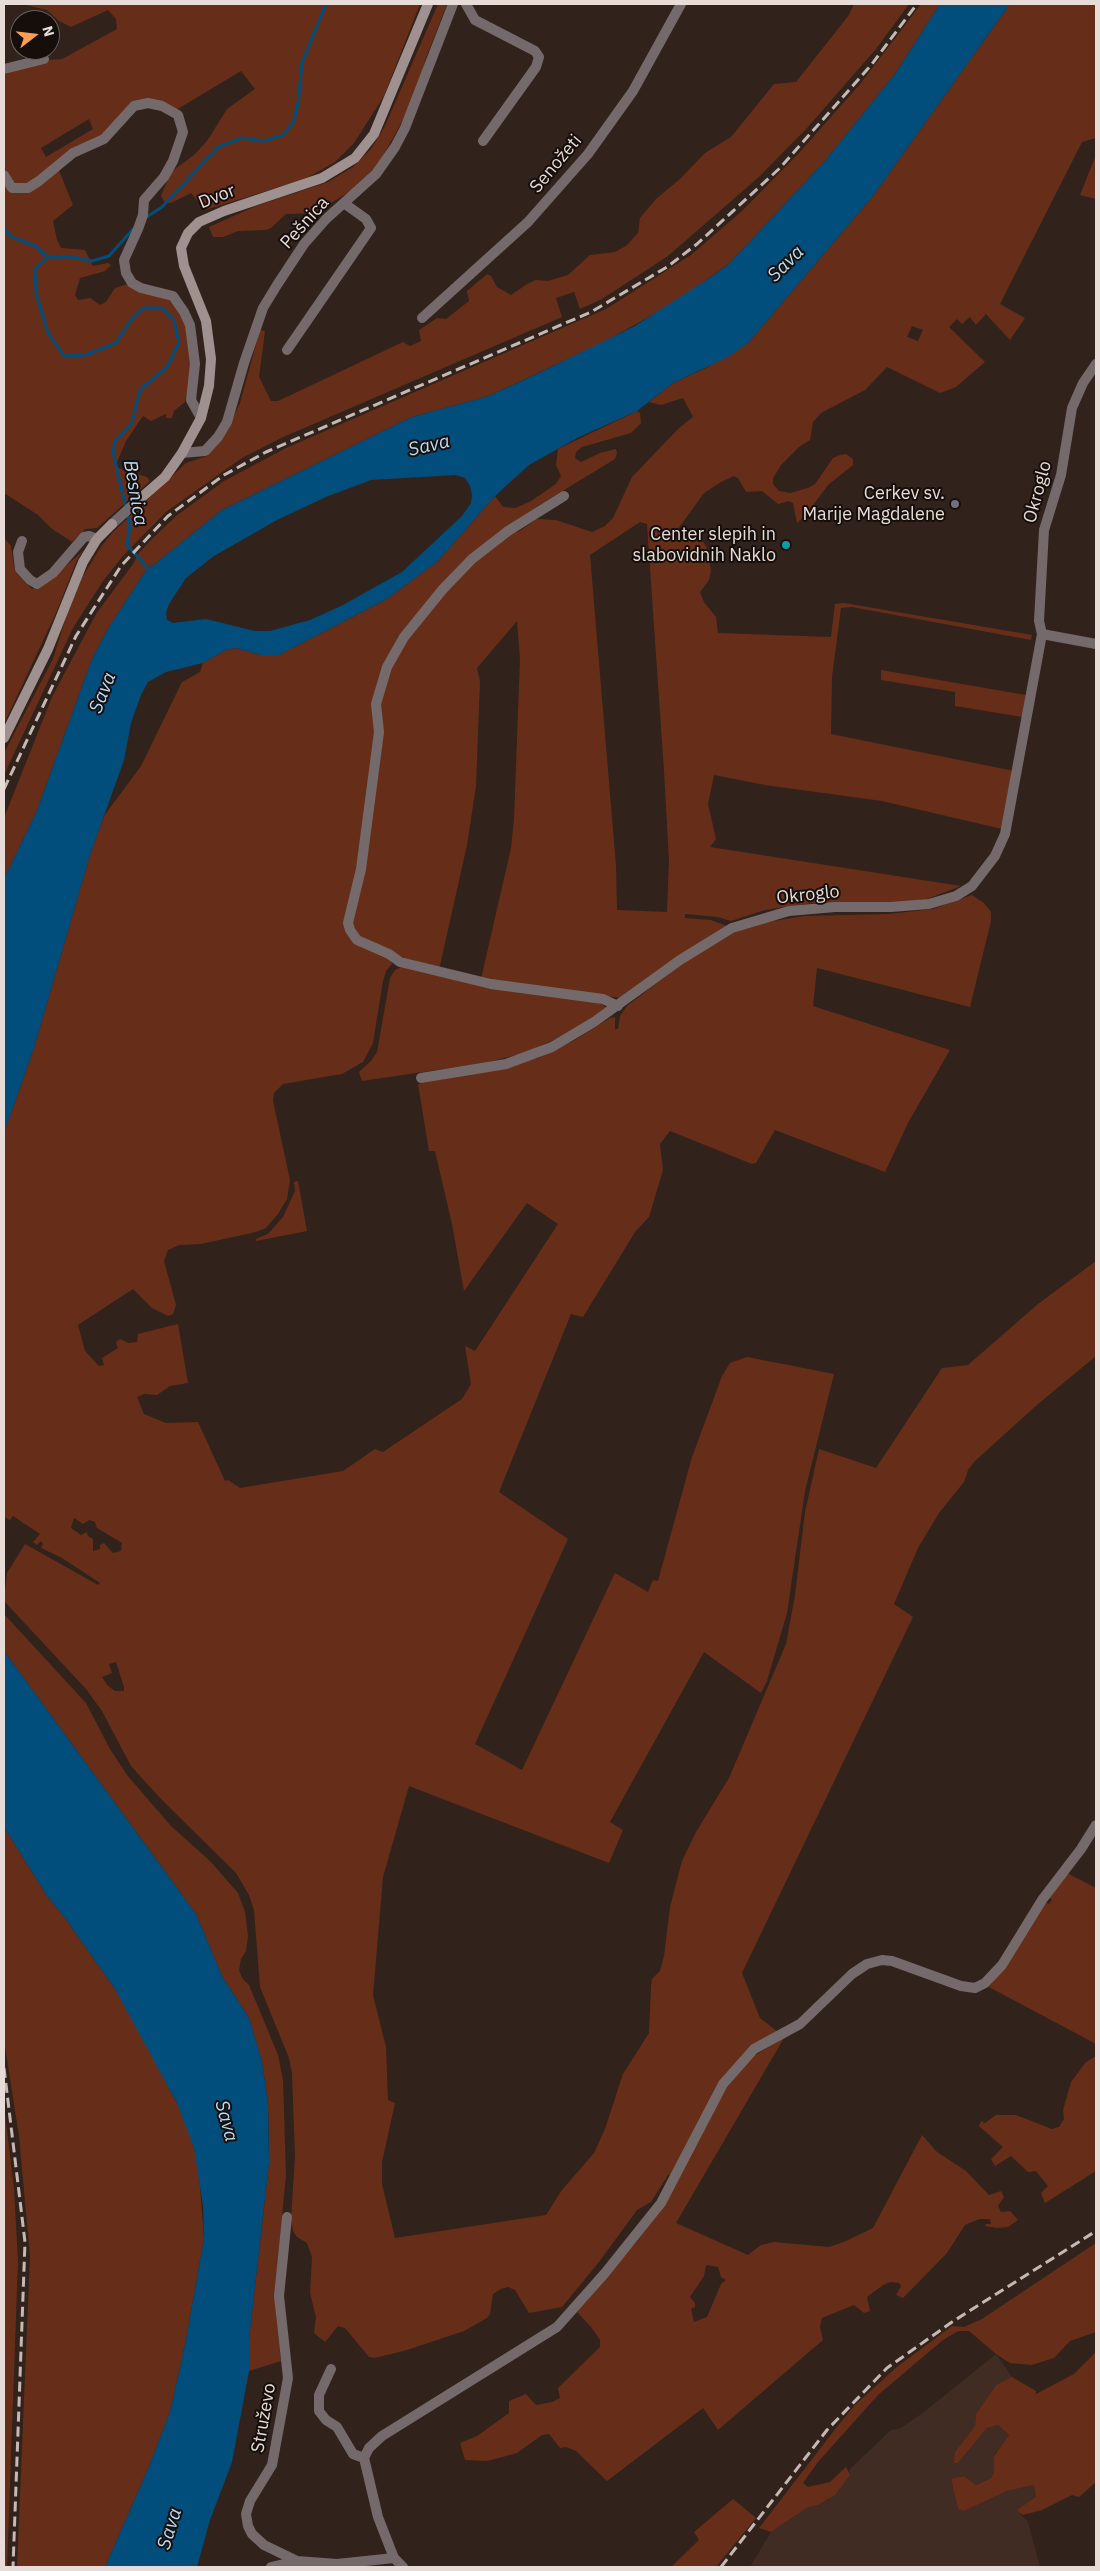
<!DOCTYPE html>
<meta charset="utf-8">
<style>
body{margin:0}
#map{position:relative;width:1100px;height:2571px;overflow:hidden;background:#32221c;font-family:"IBM Plex Sans",sans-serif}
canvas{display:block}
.frame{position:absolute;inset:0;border:5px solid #e7dcd8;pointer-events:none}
.north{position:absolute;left:10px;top:10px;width:50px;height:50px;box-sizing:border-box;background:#150e0b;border:1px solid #69605d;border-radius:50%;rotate:74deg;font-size:14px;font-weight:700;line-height:20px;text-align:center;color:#e7dcd8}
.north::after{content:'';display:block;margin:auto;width:18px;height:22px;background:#fb9e52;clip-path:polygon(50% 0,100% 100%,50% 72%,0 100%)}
</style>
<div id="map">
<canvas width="1100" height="2571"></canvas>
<div class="frame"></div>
<div class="north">N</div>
</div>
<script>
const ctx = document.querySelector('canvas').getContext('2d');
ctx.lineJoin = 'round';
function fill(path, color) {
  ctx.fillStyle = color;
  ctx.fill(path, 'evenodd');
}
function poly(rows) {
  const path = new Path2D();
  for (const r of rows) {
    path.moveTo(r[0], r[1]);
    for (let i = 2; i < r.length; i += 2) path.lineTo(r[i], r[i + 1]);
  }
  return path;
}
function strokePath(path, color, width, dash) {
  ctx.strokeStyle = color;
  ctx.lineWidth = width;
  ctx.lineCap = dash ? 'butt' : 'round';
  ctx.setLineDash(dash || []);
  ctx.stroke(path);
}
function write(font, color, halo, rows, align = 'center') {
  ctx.font = font + ' "IBM Plex Sans",sans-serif';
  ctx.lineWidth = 4;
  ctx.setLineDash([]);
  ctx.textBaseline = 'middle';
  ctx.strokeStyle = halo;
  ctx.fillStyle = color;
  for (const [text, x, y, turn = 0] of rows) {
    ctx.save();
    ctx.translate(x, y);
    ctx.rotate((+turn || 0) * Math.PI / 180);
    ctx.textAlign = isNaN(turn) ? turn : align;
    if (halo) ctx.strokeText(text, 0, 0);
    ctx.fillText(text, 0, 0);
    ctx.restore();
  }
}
const built = poly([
 [996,2354,1012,2377,996,2385,976,2414,975,2426,955,2452,958,2463,987,2428,998,2425,1009,2435,994,2455,994,2473,991,2478,975,2485,964,2476,951,2480,958,2509,964,2511,1007,2491,1034,2485,1036,2497,1020,2514,1028,2522,1040,2567,750,2567,771,2532,808,2507,828,2500,850,2475,849,2470,891,2430,901,2428,924,2412]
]);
const green = poly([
 [22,4,420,4,384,96,354,143,335,162,305,179,205,210,191,193,171,203,165,203,161,196,171,172,194,155,207,141,227,109,255,89,241,71,176,110,143,101,104,135,36,179,19,186,11,181,4,166,4,74,47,60,62,59,117,29,116,19,108,10,71,27,59,21,47,10],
 [89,119,93,129,46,157,41,148],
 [438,4,447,4,426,58,414,100,378,165,360,185,315,213,286,214,271,228,266,230,238,231,223,237,213,237,209,227,256,206,328,182,353,167,371,149,385,126],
 [854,4,909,4,876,49,807,128,760,176,668,256,602,299,580,309,574,292,556,298,562,317,281,438,242,458,166,512,123,556,103,581,73,628,4,775,4,753,53,659,68,611,83,576,100,548,113,532,186,463,207,456,228,429,240,403,260,330,265,331,259,377,271,401,278,401,403,342,410,346,421,341,419,330,437,318,446,319,469,301,467,291,487,274,491,276,497,287,511,295,527,284,536,280,548,281,568,275,590,255,615,252,626,246,638,233,640,218,656,199,680,179,705,153,731,137,774,84,796,82,849,15],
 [921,4,940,4,895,74,825,161,729,264,672,304,602,343,489,396,412,417,222,510,145,572,109,627,92,659,36,813,4,879,4,818,52,697,96,614,133,564,138,554,152,539,176,516,224,481,286,448,606,309,691,255,743,210,799,153,861,83],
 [1010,4,1096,4,1096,138,1082,142,1000,304,1025,318,1010,340,986,314,976,325,970,317,962,324,957,319,949,327,985,362,956,387,940,393,887,367,865,390,821,413,813,422,810,440,799,447,782,464,773,478,773,484,779,491,790,493,808,488,815,484,833,458,840,455,846,454,853,459,853,465,828,485,805,516,797,523,793,503,789,501,778,504,762,491,746,492,738,478,734,476,721,482,704,493,678,529,682,537,687,540,701,539,707,548,711,570,709,580,700,592,704,602,716,617,718,633,831,637,835,604,844,603,1032,635,1031,640,852,607,841,608,832,677,831,734,1014,771,1002,829,882,801,765,785,714,775,708,804,716,839,710,847,961,886,927,899,893,903,812,903,765,910,731,921,718,917,685,914,685,918,711,920,727,926,621,998,481,979,511,848,514,819,520,659,517,621,477,668,480,681,476,786,467,845,439,970,415,963,375,945,346,927,345,932,390,959,392,964,386,971,383,981,373,1043,363,1062,342,1074,283,1084,274,1093,273,1101,290,1180,287,1199,278,1214,266,1228,256,1232,201,1244,179,1245,168,1250,164,1261,176,1305,173,1314,168,1316,152,1308,133,1289,78,1325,85,1351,99,1366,104,1365,102,1358,118,1348,116,1342,120,1339,128,1343,137,1342,138,1334,178,1324,188,1383,170,1386,157,1395,144,1394,137,1397,144,1414,166,1423,198,1422,225,1481,228,1480,240,1488,343,1471,375,1449,383,1452,462,1399,471,1384,465,1346,475,1351,558,1224,527,1203,464,1291,452,1224,435,1151,429,1151,418,1084,492,1070,538,1058,573,1041,610,1018,615,1017,615,1029,618,1029,620,1016,627,1006,684,962,737,931,767,922,804,916,889,914,933,909,972,895,984,903,991,912,991,921,970,1007,817,968,813,1006,950,1050,909,1121,885,1172,775,1130,756,1163,752,1164,670,1131,660,1144,663,1170,649,1217,635,1232,583,1317,571,1314,499,1492,568,1539,475,1744,522,1770,615,1573,648,1592,653,1580,658,1581,692,1457,722,1376,730,1363,747,1357,834,1374,805,1491,787,1613,767,1681,761,1693,704,1652,610,1822,623,1830,609,1863,409,1786,383,1877,373,1995,386,2047,388,2100,395,2103,382,2162,382,2184,395,2238,546,2215,562,2190,594,2153,605,2129,623,2074,649,2033,651,1986,652,1979,660,1971,664,1956,670,1907,682,1861,696,1832,729,1778,786,1644,795,1595,805,1512,819,1449,876,1468,942,1368,968,1365,1038,1304,1096,1261,1096,1356,1038,1404,975,1461,968,1470,964,1482,939,1513,918,1548,894,1604,913,1617,742,1973,760,2018,778,2032,749,2049,674,2174,668,2175,651,2202,637,2210,599,2262,562,2307,529,2313,515,2290,508,2287,501,2289,493,2294,490,2314,487,2318,464,2331,407,2350,375,2358,369,2357,345,2328,338,2326,325,2342,314,2333,316,2317,310,2293,312,2257,307,2243,297,2237,293,2231,291,2220,295,2156,292,2073,289,2058,260,1987,254,1910,249,1895,236,1873,161,1799,131,1766,102,1711,86,1689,4,1601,7,1573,25,1544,98,1585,100,1583,62,1558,41,1548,43,1544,41,1541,37,1545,33,1542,40,1534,13,1516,10,1520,4,1517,4,1133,34,1048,90,855,104,816,141,766,182,682,200,672,203,663,226,650,236,648,261,655,279,655,387,599,438,561,495,496,503,507,515,508,531,501,556,484,561,476,556,465,558,449,637,411,640,413,641,423,631,433,582,447,576,452,575,458,581,462,600,453,616,449,617,453,615,459,538,506,517,521,513,527,518,532,537,519,556,520,592,532,605,526,613,518,632,477,679,428,693,417,683,398,661,405,649,402,673,383,706,368,749,342,873,196],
 [912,326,923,330,918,341,907,337],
 [640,522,647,524,664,771,669,861,667,912,617,910,616,866,590,555],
 [74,1518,83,1524,89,1520,95,1522,97,1528,122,1543,121,1551,113,1553,104,1543,100,1545,100,1549,93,1551,93,1539,88,1536,87,1532,81,1535,71,1528],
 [116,1662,124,1687,124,1691,115,1691,108,1686,102,1677,112,1673,109,1664],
 [1096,155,1096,199,1080,195],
 [58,168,73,205,53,221,57,240,61,248,85,250,93,266,108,263,111,265,105,271,80,278,75,295,78,300,90,298,100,305,106,302,115,288,128,284,173,297,189,326,192,372,185,402,174,411,172,418,166,418,166,414,151,421,143,416,126,441,115,467,147,477,150,481,97,528,85,529,72,542,51,528,38,515,4,493,4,181,10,192],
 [4,538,11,546,14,567,17,574,32,589,44,585,84,550,77,560,56,613,4,724],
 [881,670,1026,695,1023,717,955,706,955,692,881,680],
 [401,967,596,1000,607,1008,572,1032,524,1053,484,1063,362,1081,359,1072,371,1061,377,1052,390,978,395,970],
 [298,1181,307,1231,256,1241,256,1239,268,1234,283,1217,295,1191,294,1182],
 [4,1614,86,1703,110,1749,127,1775,171,1826,210,1861,238,1893,245,1912,248,1936,246,1951,241,1959,239,1970,242,1978,249,1985,278,2055,283,2080,286,2175,276,2278,276,2315,281,2361,249,2371,249,2339,269,2163,269,2135,268,2103,262,2062,249,2018,222,1976,196,1914,4,1651],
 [4,1827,47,1896,65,1918,115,1989,147,2046,182,2113,194,2148,199,2174,204,2239,185,2345,170,2412,148,2469,105,2567,17,2567,30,2256,19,2136,4,2040],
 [1067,1873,1096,1888,1096,2044,989,1987,1005,1967,1044,1902,1049,1904,1052,1900,1048,1896],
 [784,2038,676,2223,748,2255,761,2245,774,2242,829,2247,846,2241,873,2228,922,2135,937,2152,966,2171,989,2195,1001,2191,1004,2197,998,2206,1001,2212,1010,2211,1018,2220,1008,2227,997,2228,985,2226,986,2224,991,2224,990,2219,979,2219,965,2225,947,2253,903,2298,896,2295,901,2286,899,2283,890,2282,883,2285,867,2297,870,2311,864,2313,854,2305,822,2318,820,2327,823,2340,718,2430,703,2408,607,2481,576,2451,566,2447,560,2448,549,2434,542,2435,517,2453,499,2458,487,2461,465,2460,460,2443,477,2436,509,2413,509,2401,526,2394,536,2405,552,2402,560,2398,558,2388,600,2347,600,2340,591,2327,577,2312,639,2239,664,2206,726,2088,752,2057],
 [706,2265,718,2267,721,2277,726,2280,721,2284,707,2317,694,2322,691,2309,695,2307,695,2303,690,2297,704,2276],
 [1096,2056,1096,2171,1045,2203,1041,2193,1048,2186,1036,2171,1028,2172,1011,2156,995,2166,991,2159,1003,2147,979,2126,981,2121,985,2123,996,2115,1016,2115,1052,2129,1059,2127,1064,2119,1063,2110,1071,2082,1086,2062],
 [4,2105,14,2189,18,2261,7,2567,4,2567],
 [1096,2243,1096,2332,1070,2341,1054,2358,1032,2365,1010,2363,996,2354,969,2331,958,2331,943,2340,878,2395,818,2462,803,2483,808,2487,830,2482,846,2467,850,2475,835,2495,818,2505,808,2507,771,2532,759,2528,836,2428,855,2405,898,2366,952,2326,964,2327,982,2319],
 [1096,2352,1096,2482,1079,2497,1072,2495,1042,2510,1023,2515,1017,2510,1036,2497,1034,2485,1007,2491,964,2511,958,2509,951,2479,964,2476,976,2485,991,2478,994,2473,994,2456,1009,2435,998,2425,987,2428,958,2463,954,2463,955,2452,975,2426,976,2414,996,2385,1012,2377,1036,2391,1036,2394,1074,2374],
 [733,2499,756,2518,716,2567,671,2567,699,2540,694,2532]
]);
const water = poly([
 [940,4,1010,4,873,196,749,342,730,356,673,383,637,411,579,437,529,465,495,496,438,561,387,599,279,655,261,655,236,648,226,650,203,663,166,672,148,682,141,695,131,723,124,760,90,855,34,1048,4,1133,4,879,36,813,92,659,109,627,145,572,222,510,412,417,489,396,541,372,635,326,711,277,729,264,825,161,895,74],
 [456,475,465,478,470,486,472,495,471,503,462,516,402,572,343,605,310,620,270,631,255,631,206,619,173,623,167,620,166,613,169,604,186,578,214,556,277,520,326,497,371,480],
 [4,1651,196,1914,222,1976,249,2018,262,2062,268,2103,269,2163,249,2339,249,2371,232,2462,210,2520,197,2567,105,2567,148,2469,170,2412,185,2345,204,2239,203,2206,194,2148,177,2103,115,1989,65,1918,47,1896,4,1827]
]);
const stream = poly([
 [145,218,162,207,218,147,242,138,264,141,283,135,293,123,298,104,302,63,326,4],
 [4,227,10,236,35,246,48,257],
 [134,228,109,256,92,261,73,257,48,257,35,269,36,293,48,333,64,356,86,355,116,343,131,320,143,308,162,308,174,320,179,343,167,367,140,390,132,423,115,441,113,452,130,525,127,545,151,572]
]);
const street = poly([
 [466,4,475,20,535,51,539,57,536,67,483,141],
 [4,69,44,59],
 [4,175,12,188,28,188,39,181,73,153,104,139,134,106,148,103,162,106,178,115,183,132,173,161,164,177,144,200,143,215,138,229,124,260,126,273,132,283,141,288,173,296,184,312,190,325,195,364,191,400,201,418],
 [422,318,528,222,588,154,633,91,681,4],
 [287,350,371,228,366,219,345,204],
 [182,453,205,451,218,437,227,422,244,363,263,308,277,285,304,244,326,219,376,174,395,147,405,128,453,4],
 [564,496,508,531,472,559,443,589,404,637,387,667,376,704,379,732,361,869,348,923,350,930,357,940,389,954,400,962,491,984,603,999,618,1006],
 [112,524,134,504],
 [22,541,18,552,20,569,30,580,37,584,53,573,84,537,89,536,97,539],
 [1042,634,1039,621,1044,530,1061,475,1072,408,1083,383,1096,364],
 [421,1078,506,1064,552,1047,594,1022,680,960,732,928,789,911,835,907,891,907,929,904,956,896,972,886,995,856,1005,834,1042,634,1096,644],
 [287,2217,279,2296,288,2378,272,2465,250,2501,246,2514,248,2526,252,2534,264,2545,297,2561,337,2564,394,2558,403,2567],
 [331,2369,319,2395,319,2411,326,2420,337,2427,353,2454,364,2458,378,2517,394,2558],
 [364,2458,369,2448,382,2436,557,2327,605,2273,661,2203,723,2084,754,2049,800,2024,852,1974,867,1964,882,1960,892,1961,961,1986,975,1988,985,1983,1002,1965,1042,1900,1081,1849,1096,1825],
 [271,2567,297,2561]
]);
const secondary = poly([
 [134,504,165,477,182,453,201,418,209,386,211,359,206,321,184,266,181,248,188,233,199,222,224,211,322,178,355,158,374,134,428,4],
 [4,738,48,649,83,562,97,539,112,524]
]);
const rail = poly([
 [4,789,76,636,121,566,168,516,224,475,266,452,591,312,667,267,697,244,780,168,872,64,917,4],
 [4,2068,25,2242,13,2567],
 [721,2567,827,2430,887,2368,952,2322,1096,2231]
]);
const markers = [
 [955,504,5,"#6b7280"],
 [786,545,5,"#0f9aa8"]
];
const streetNames = [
 ["Senožeti",556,164,-50],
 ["Dvor",217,197,-22],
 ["Pešnica",305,223,-48],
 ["Okroglo",1038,492,-75],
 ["Okroglo",808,895,-6],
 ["Struževo",264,2418,-80]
];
const poiNames = [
 ["Cerkev sv.",945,494],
 ["Marije Magdalene",945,515],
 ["Center slepih in",776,535],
 ["slabovidnih Naklo",776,556]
];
const waterNames = [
 ["Sava",786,264,-45],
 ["Sava",429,446,-13],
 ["Besnica",135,493,80],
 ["Sava",103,693,-68],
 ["Sava",226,2121,75],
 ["Sava",170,2529,-73]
];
fill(built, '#412c24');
fill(green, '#662e18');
fill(water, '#014e7c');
strokePath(stream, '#014e7c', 3);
strokePath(street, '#746a6b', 10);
strokePath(secondary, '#a09191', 10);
strokePath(rail, '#c5b9b5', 3, [10, 5]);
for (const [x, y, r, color] of markers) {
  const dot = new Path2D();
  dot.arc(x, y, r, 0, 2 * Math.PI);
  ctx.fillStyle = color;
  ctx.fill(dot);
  strokePath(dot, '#150e0b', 2);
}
write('18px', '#e7dcd8', '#150e0b', streetNames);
write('18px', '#e7dcd8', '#150e0b', poiNames, 'right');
write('italic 19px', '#badaf6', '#150e0b', waterNames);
</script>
